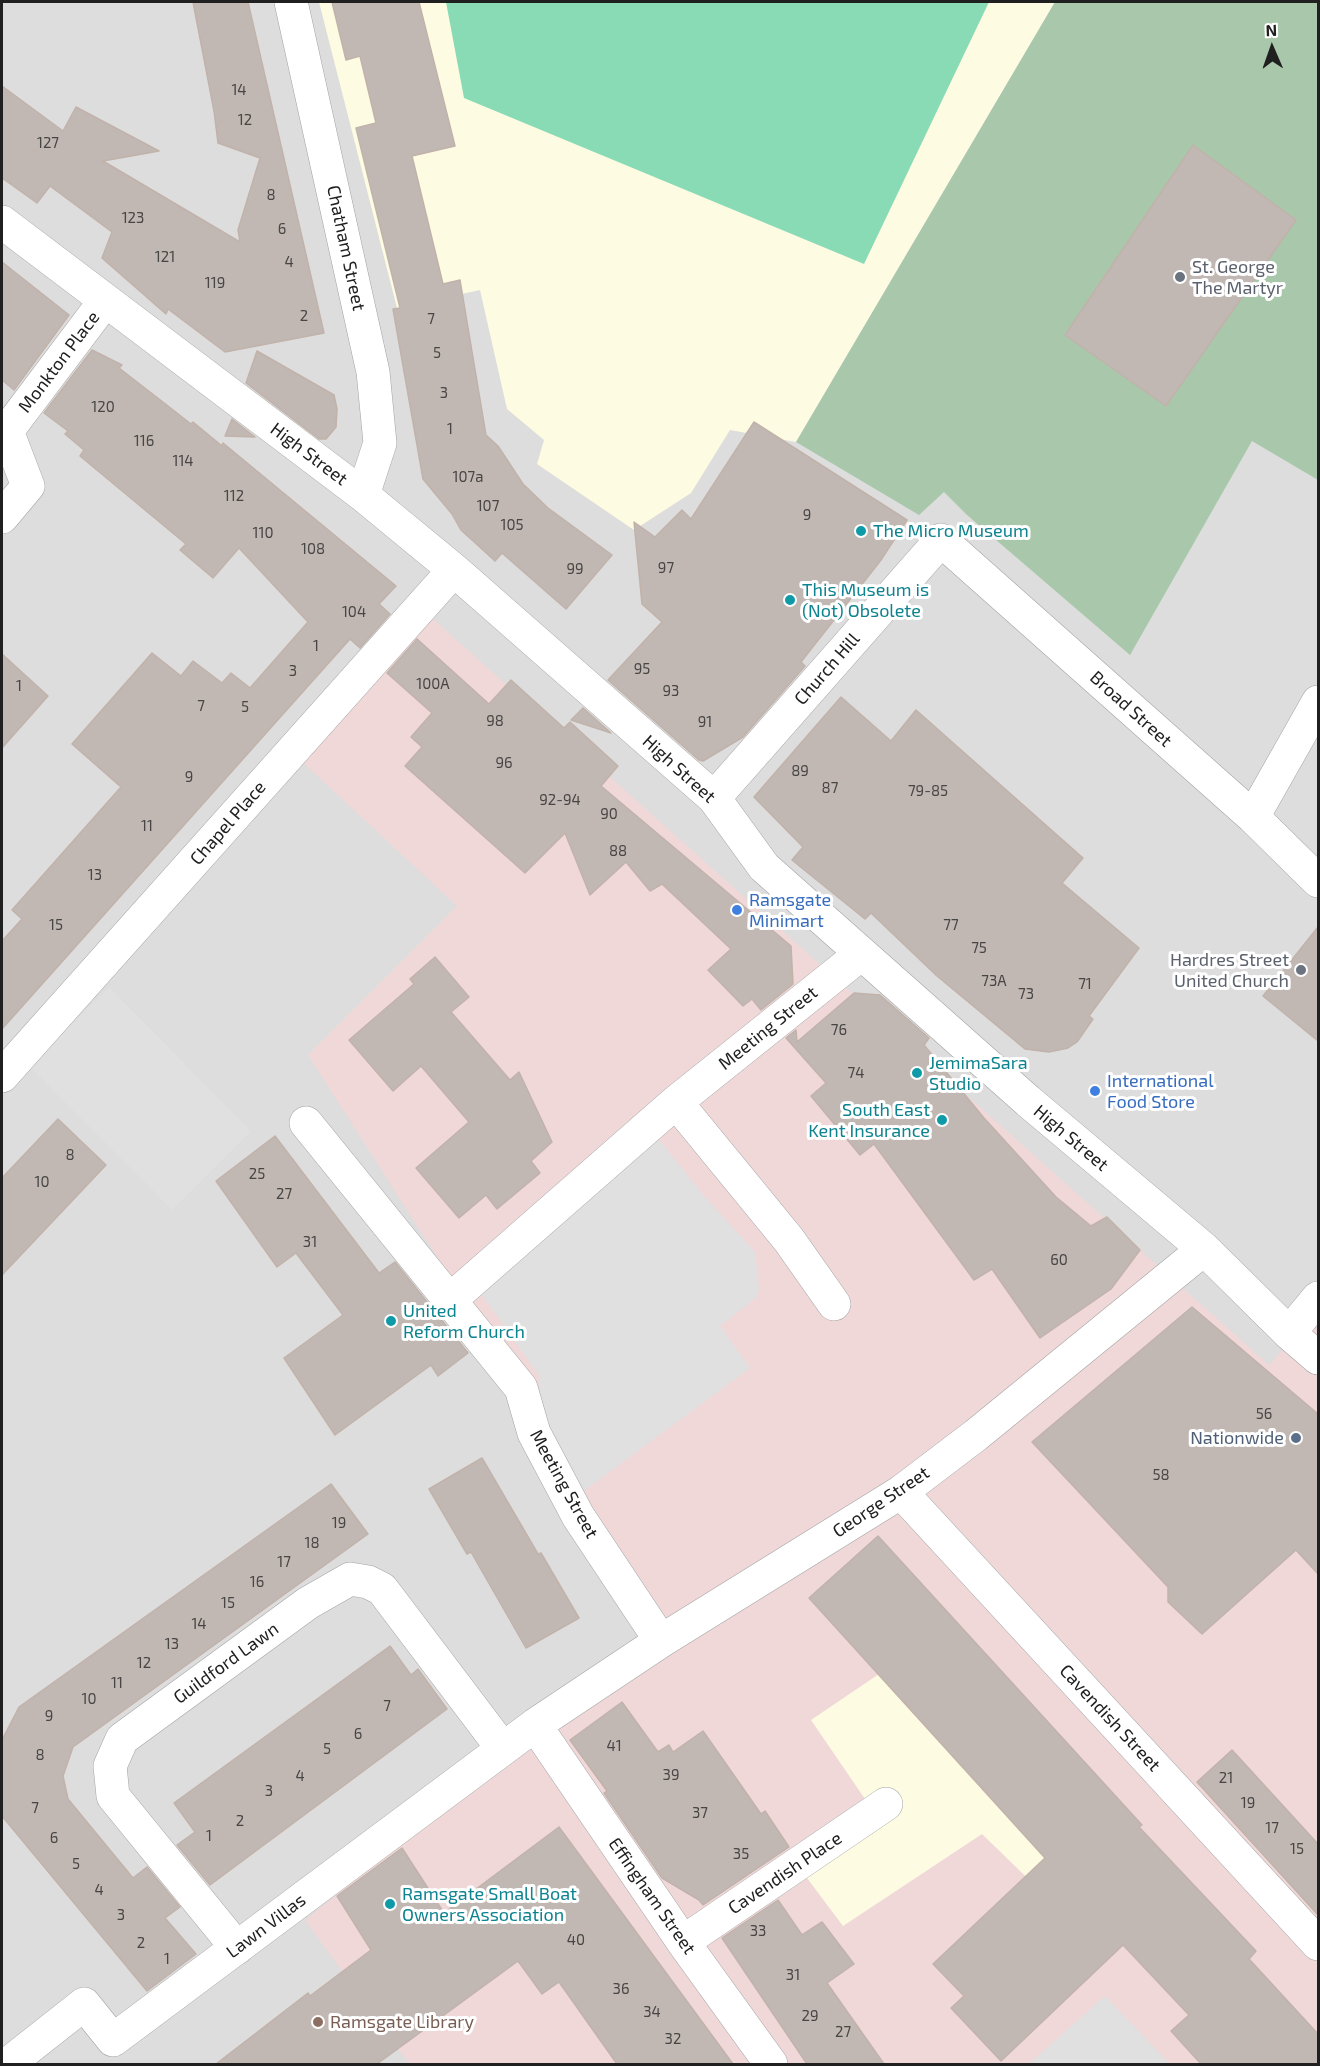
<!DOCTYPE html>
<style>
body{margin:0}
#map{position:relative;width:1320px;height:2066px;overflow:hidden;background:#f0ece7;font-family:"Exo 2",sans-serif}
canvas{display:block}
.frame{position:absolute;inset:0;border:3px solid #202020;pointer-events:none}
.north{position:absolute;left:1242px;top:18px;width:60px;height:60px;-webkit-text-stroke:4px #fff;paint-order:stroke;rotate:358deg;font-size:16px;font-weight:700;line-height:24px;text-align:center;color:#202020}
.north::after{content:'';display:block;margin:auto;width:21px;height:27px;background:#202020;clip-path:polygon(50% 0,100% 100%,50% 72%,0 100%)}
</style>
<div id="map">
<canvas width="1320" height="2066"></canvas>
<div class="frame"></div>
<div class="north">N</div>
</div>
<script>
const ctx = document.querySelector('canvas').getContext('2d');
ctx.lineJoin = 'round';
function fill(path, color) {
  ctx.fillStyle = color;
  ctx.fill(path, 'evenodd');
}
function poly(rows) {
  const path = new Path2D();
  for (const r of rows) {
    path.moveTo(r[0], r[1]);
    for (let i = 2; i < r.length; i += 2) path.lineTo(r[i], r[i + 1]);
  }
  return path;
}
function strokePath(path, color, width, dash) {
  ctx.strokeStyle = color;
  ctx.lineWidth = width;
  ctx.lineCap = dash ? 'butt' : 'round';
  ctx.setLineDash(dash || []);
  ctx.stroke(path);
}
function write(font, color, halo, rows, align = 'center') {
  ctx.font = font + ' "Exo 2",sans-serif';
  ctx.lineWidth = 6;
  ctx.setLineDash([]);
  ctx.textBaseline = 'middle';
  ctx.strokeStyle = halo;
  ctx.fillStyle = color;
  for (const [text, x, y, turn = 0] of rows) {
    ctx.save();
    ctx.translate(x, y);
    ctx.rotate((+turn || 0) * Math.PI / 180);
    ctx.textAlign = isNaN(turn) ? turn : align;
    if (halo) ctx.strokeText(text, 0, 0);
    ctx.fillText(text, 0, 0);
    ctx.restore();
  }
}
const residential = poly([
 [2,2,1318,2,1318,2064,2,2064]
]);
const commercial = poly([
 [425,612,1269,1365,1318,1310,1318,2064,409,2064,305,1920,508,1756,658,1648,481,1326,308,1055,457,906,299,759]
]);
const education = poly([
 [319,2,1055,2,796,442,730,430,691,493,634,530,537,464,544,440,507,409,480,290,397,308],
 [879,1674,1142,1825,1054,1904,982,1834,843,1926,807,1878,713,1941,865,1799,811,1720]
]);
const cemetery = poly([
 [1055,2,1318,2,1318,480,1252,441,1130,655,967,515,944,492,919,515,796,442]
]);
const pitch = poly([
 [446,2,989,2,864,264,464,98]
]);
const parking = poly([
 [109,987,251,1131,172,1210,29,1066],
 [656,1136,703,1195,755,1252,759,1288,757,1297,720,1326,750,1368,581,1493,540,1420,540,1377,478,1289],
 [1105,1996,1170,2064,1029,2064]
]);
const building = poly([
 [193,2,248,2,324,333,225,352,168,309,166,314,102,258,112,232,50,186,37,203,2,178,2,86,63,131,76,107,159,151,103,161,240,242,238,230,260,158,218,143,214,111,193,2],
 [332,2,419,2,455,146,412,156,443,284,460,280,486,435,498,446,523,484,548,508,612,555,566,609,502,553,495,561,461,530,452,514,423,479,393,309,400,308,356,128,376,123,360,56,346,60,332,2],
 [1193,145,1296,220,1166,406,1065,335,1193,145],
 [2,262,69,315,14,390,2,380,2,262],
 [92,350,122,365,119,368,159,399,191,424,193,422,222,446,223,443,396,586,379,604,390,614,360,648,350,639,2,1029,2,941,22,919,12,910,121,787,72,744,152,653,181,676,193,661,222,683,231,673,250,688,308,622,239,548,213,578,180,550,186,544,80,456,84,450,65,434,68,431,44,413,92,350],
 [257,351,334,395,337,409,336,427,326,439,319,439,246,383,257,351],
 [232,419,255,437,225,436,232,419],
 [754,422,907,520,881,560,801,662,805,666,743,737,703,761,699,760,608,680,662,622,642,604,634,522,655,537,682,510,691,519,754,422],
 [417,639,489,704,511,680,564,728,570,722,618,766,601,786,791,946,793,984,761,1010,752,999,743,1006,708,970,731,949,662,884,650,891,626,862,590,895,565,833,525,873,405,766,422,747,411,737,432,713,387,673,417,639],
 [2,654,48,696,2,748,2,654],
 [841,697,891,741,916,710,1083,858,1062,883,1139,948,1089,1016,1093,1019,1077,1042,1068,1048,1049,1052,1025,1049,937,976,871,913,865,919,792,860,803,847,754,797,841,697],
 [583,708,611,733,571,720,583,708],
 [1318,927,1318,1041,1263,996,1318,927],
 [435,957,469,997,451,1012,510,1080,519,1072,552,1142,531,1161,540,1173,497,1209,486,1195,459,1218,416,1168,469,1122,421,1066,393,1091,349,1040,414,984,410,979,435,957],
 [854,993,880,995,929,1038,924,1045,984,1118,1056,1197,1091,1226,1107,1217,1140,1250,1111,1289,1040,1338,992,1269,974,1280,874,1144,860,1155,811,1096,826,1083,786,1038,796,1030,797,1042,854,993],
 [58,1119,106,1165,2,1275,2,1178,58,1119],
 [275,1136,379,1273,395,1262,468,1353,438,1376,431,1365,335,1435,284,1358,343,1315,296,1253,277,1267,216,1181,275,1136],
 [1192,1307,1318,1414,1318,1574,1296,1550,1202,1634,1168,1602,1168,1587,1032,1442,1192,1307],
 [482,1458,538,1554,541,1553,579,1618,526,1648,471,1552,467,1554,429,1489,482,1458],
 [331,1484,368,1534,73,1747,63,1776,68,1799,133,1878,147,1867,180,1907,165,1918,196,1954,147,1991,2,1816,2,1740,19,1707,331,1484],
 [878,1536,1142,1825,1139,1827,1256,1951,1249,1959,1318,2034,1318,2064,1201,2064,1171,2031,1189,2015,1123,1945,1001,2061,951,2008,964,1996,933,1964,1045,1858,809,1598,878,1536],
 [390,1646,411,1675,418,1669,447,1709,210,1885,177,1845,195,1832,174,1803,390,1646],
 [622,1702,658,1752,669,1745,673,1752,703,1731,761,1814,765,1811,789,1847,703,1905,699,1900,662,1878,604,1793,607,1791,570,1740,622,1702],
 [1232,1750,1318,1844,1318,1915,1197,1782,1232,1750],
 [559,1827,733,2064,617,2064,559,1982,542,1994,518,1961,377,2064,216,2064,308,1993,310,1996,371,1950,337,1896,402,1848,444,1913,559,1827],
 [778,1900,802,1935,822,1922,854,1964,827,1983,884,2064,807,2064,722,1938,778,1900]
]);
const minor = poly([
 [291,2,373,372,380,443,363,495],
 [2,222,363,495,454,570,714,798,764,867,1028,1101,1204,1249,1289,1333,1318,1358],
 [2,517,28,486,7,431,105,301],
 [714,798,941,540,1253,817,1318,881],
 [1253,817,1318,702],
 [2,1076,454,570],
 [676,1102,789,1240,834,1304],
 [306,1123,521,1388,534,1433,578,1516,661,1641],
 [450,1300,676,1102,861,954],
 [1289,1333,1318,1298],
 [901,1492,1318,1944],
 [535,1725,683,1942,771,2064],
 [683,1942,886,1804],
 [237,1948,113,1796,110,1766,122,1739,308,1603,350,1579,368,1582,382,1589,503,1749],
 [8,2064,84,2004,113,2040,535,1725,661,1641,901,1492,976,1435,1204,1249]
]);
const markers = [
 [1180,277,6,"#6b7280"],
 [861,531,6,"#0f9aa8"],
 [790,600,6,"#0f9aa8"],
 [737,910,6,"#3f7fe0"],
 [1301,970,6,"#6b7280"],
 [917,1073,6,"#0f9aa8"],
 [1095,1091,6,"#3f7fe0"],
 [942,1120,6,"#0f9aa8"],
 [391,1321,6,"#0f9aa8"],
 [1296,1438,6,"#5c6f8a"],
 [390,1904,6,"#0f9aa8"],
 [318,2022,6,"#8d6e63"]
];
const numberNames = [
 ["14",239,90],
 ["12",245,120],
 ["127",48,143],
 ["8",271,195],
 ["123",133,218],
 ["6",282,229],
 ["121",165,257],
 ["4",289,262],
 ["119",215,283],
 ["2",304,316],
 ["7",431,319],
 ["5",437,353],
 ["3",444,393],
 ["120",103,407],
 ["1",450,429],
 ["116",144,441],
 ["114",183,461],
 ["107a",468,477],
 ["112",234,496],
 ["107",488,506],
 ["9",807,515],
 ["105",512,525],
 ["110",263,533],
 ["108",313,549],
 ["97",666,568],
 ["99",575,569],
 ["104",354,612],
 ["1",316,646],
 ["95",642,669],
 ["3",293,671],
 ["100A",433,684],
 ["1",19,686],
 ["93",671,691],
 ["7",201,706],
 ["5",245,707],
 ["98",495,721],
 ["91",705,722],
 ["96",504,763],
 ["89",800,771],
 ["9",189,777],
 ["87",830,788],
 ["79-85",928,791],
 ["92-94",560,800],
 ["90",609,814],
 ["11",147,826],
 ["88",618,851],
 ["13",95,875],
 ["15",56,925],
 ["77",951,925],
 ["75",979,948],
 ["73A",994,981],
 ["71",1085,984],
 ["73",1026,994],
 ["76",839,1030],
 ["74",856,1073],
 ["8",70,1155],
 ["25",257,1174],
 ["10",42,1182],
 ["27",284,1194],
 ["31",310,1242],
 ["60",1059,1260],
 ["56",1264,1414],
 ["58",1161,1475],
 ["19",339,1523],
 ["18",312,1543],
 ["17",284,1562],
 ["16",257,1582],
 ["15",228,1603],
 ["14",199,1624],
 ["13",172,1644],
 ["12",144,1663],
 ["11",117,1683],
 ["10",89,1699],
 ["7",387,1706],
 ["9",49,1716],
 ["6",358,1734],
 ["41",614,1746],
 ["5",327,1749],
 ["8",40,1755],
 ["39",671,1775],
 ["4",300,1776],
 ["21",1226,1778],
 ["3",269,1791],
 ["19",1248,1803],
 ["7",35,1808],
 ["37",700,1813],
 ["2",240,1821],
 ["17",1272,1828],
 ["1",209,1836],
 ["6",54,1838],
 ["15",1297,1849],
 ["35",741,1854],
 ["5",76,1864],
 ["4",99,1890],
 ["3",121,1915],
 ["33",758,1931],
 ["40",576,1940],
 ["2",141,1943],
 ["1",167,1959],
 ["31",793,1975],
 ["36",621,1989],
 ["34",652,2012],
 ["29",810,2016],
 ["27",843,2032],
 ["32",673,2039]
];
const streetNames = [
 ["Chatham Street",346,248,78],
 ["Monkton Place",59,362,-53],
 ["High Street",309,454,37],
 ["Church Hill",827,669,-49],
 ["Broad Street",1131,709,42],
 ["High Street",679,769,42],
 ["Chapel Place",228,823,-49],
 ["Meeting Street",768,1028,-39],
 ["High Street",1071,1138,40],
 ["Meeting Street",564,1484,61],
 ["George Street",881,1502,-34],
 ["Guildford Lawn",226,1663,-36],
 ["Cavendish Street",1110,1718,47],
 ["Cavendish Place",785,1873,-34],
 ["Effingham Street",652,1896,55],
 ["Lawn Villas",266,1926,-37]
];
const worshipNames = [
 ["St. George",1192,267],
 ["The Martyr",1192,288],
 ["Hardres Street",1289,960,"right"],
 ["United Church",1289,981,"right"]
];
const cultureNames = [
 ["The Micro Museum",873,531],
 ["This Museum is",802,590],
 ["(Not) Obsolete",802,611],
 ["JemimaSara",929,1063],
 ["Studio",929,1084],
 ["South East",930,1110,"right"],
 ["Kent Insurance",930,1131,"right"],
 ["United",403,1311],
 ["Reform Church",403,1332],
 ["Ramsgate Small Boat",402,1894],
 ["Owners Association",402,1915]
];
const shopNames = [
 ["Ramsgate",749,900],
 ["Minimart",749,921],
 ["International",1107,1081],
 ["Food Store",1107,1102]
];
const serviceNames = [
 ["Nationwide",1284,1438]
];
const educationNames = [
 ["Ramsgate Library",330,2022]
];
fill(residential, '#dedddd');
fill(commercial, '#f0d8d9');
fill(education, '#fefbe3');
fill(cemetery, '#a9c8ab');
fill(pitch, '#89dbb5');
fill(parking, '#e0e0e0');
fill(building, '#c1b8b4');
strokePath(building, '#c1b2aa', 1.5);
strokePath(minor, '#a4a4a4', 34);
strokePath(minor, '#fff', 33);
for (const [x, y, r, color] of markers) {
  const dot = new Path2D();
  dot.arc(x, y, r, 0, 2 * Math.PI);
  ctx.fillStyle = color;
  ctx.fill(dot);
  strokePath(dot, '#fff', 2);
}
write('15px', '#484645', null, numberNames);
write('18px', '#202020', '#fff', streetNames);
write('18px', '#5b616d', '#fff', worshipNames, 'left');
write('18px', '#0d838f', '#fff', cultureNames, 'left');
write('18px', '#366cbe', '#fff', shopNames, 'left');
write('18px', '#4e5e75', '#fff', serviceNames, 'right');
write('18px', '#785e54', '#fff', educationNames, 'left');
</script>
